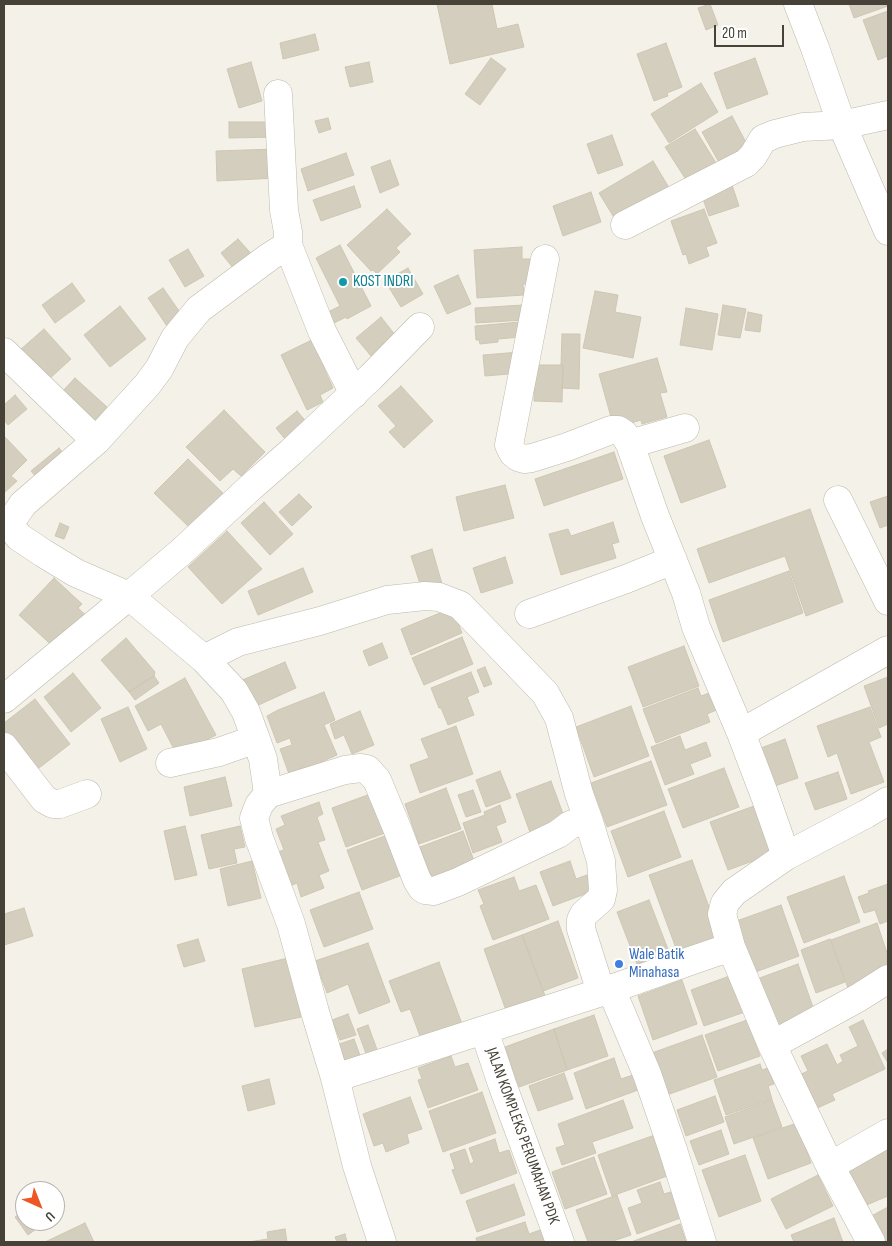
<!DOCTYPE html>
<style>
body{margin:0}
#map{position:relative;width:892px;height:1246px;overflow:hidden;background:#f3f1e8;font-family:"Sofia Sans Condensed",sans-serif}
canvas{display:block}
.frame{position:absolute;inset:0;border:5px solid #464237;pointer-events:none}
.north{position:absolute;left:15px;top:1181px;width:50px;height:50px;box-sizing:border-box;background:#fff;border:1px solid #b5b3af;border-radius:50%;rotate:136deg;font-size:14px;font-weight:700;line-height:20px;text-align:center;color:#464237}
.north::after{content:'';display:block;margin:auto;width:18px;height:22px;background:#ee5724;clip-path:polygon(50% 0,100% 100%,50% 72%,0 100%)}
.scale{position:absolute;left:714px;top:25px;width:70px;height:22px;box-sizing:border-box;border:2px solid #464237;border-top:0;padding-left:6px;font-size:15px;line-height:18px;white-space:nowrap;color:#464237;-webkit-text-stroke:4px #fff;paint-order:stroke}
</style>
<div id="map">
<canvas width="892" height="1246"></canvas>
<div class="frame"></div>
<div class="north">U</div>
<div class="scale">20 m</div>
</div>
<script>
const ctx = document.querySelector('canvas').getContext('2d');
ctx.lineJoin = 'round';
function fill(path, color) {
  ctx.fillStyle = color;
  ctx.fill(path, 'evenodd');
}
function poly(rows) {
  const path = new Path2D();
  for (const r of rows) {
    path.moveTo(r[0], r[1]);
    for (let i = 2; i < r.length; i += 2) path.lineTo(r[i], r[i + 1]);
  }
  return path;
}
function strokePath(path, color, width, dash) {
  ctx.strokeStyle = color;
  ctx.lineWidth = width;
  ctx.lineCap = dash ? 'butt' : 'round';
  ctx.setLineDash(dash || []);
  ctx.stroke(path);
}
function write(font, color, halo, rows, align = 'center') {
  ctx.font = font + ' "Sofia Sans Condensed",sans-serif';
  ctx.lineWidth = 4;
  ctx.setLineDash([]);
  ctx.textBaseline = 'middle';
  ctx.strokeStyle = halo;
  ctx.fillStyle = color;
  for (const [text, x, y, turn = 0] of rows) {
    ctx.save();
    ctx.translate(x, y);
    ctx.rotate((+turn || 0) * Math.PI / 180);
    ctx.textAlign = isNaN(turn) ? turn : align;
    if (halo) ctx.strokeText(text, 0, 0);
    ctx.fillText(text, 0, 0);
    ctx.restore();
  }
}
const building = poly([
 [437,4,492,4,497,29,518,24,524,47,450,64,437,4],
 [710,4,718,25,706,30,698,8,710,4],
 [849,4,888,4,888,6,854,18,849,4],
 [888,11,888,56,878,60,863,20,888,11],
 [315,34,319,50,283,59,280,43,315,34],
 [666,43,682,87,667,93,668,96,654,101,637,54,666,43],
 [491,58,506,69,480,105,465,94,491,58],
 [755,58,768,94,727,109,714,73,755,58],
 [251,62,262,101,239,108,227,69,251,62],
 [369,62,373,82,350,87,345,67,369,62],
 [701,83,718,112,669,143,651,114,701,83],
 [732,116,750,150,721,166,702,132,732,116],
 [328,118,331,129,319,133,315,121,328,118],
 [229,122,277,122,277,137,229,138,229,122],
 [695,129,721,171,692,189,665,147,695,129],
 [612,135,623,165,598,174,587,144,612,135],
 [276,149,277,178,217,181,216,151,276,149],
 [346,153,354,175,308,191,301,169,346,153],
 [390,160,399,185,380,193,371,167,390,160],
 [653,161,671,191,618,224,599,193,653,161],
 [732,185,739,206,709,216,702,196,732,185],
 [354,186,361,207,321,221,313,200,354,186],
 [591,192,601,222,563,236,553,206,591,192],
 [387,209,411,234,396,248,400,252,377,274,373,270,371,271,347,245,387,209],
 [704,209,717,243,706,247,709,256,689,264,686,254,683,255,671,221,704,209],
 [238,239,256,259,238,274,221,253,238,239],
 [340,245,371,306,347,319,346,317,330,325,324,314,340,306,316,258,340,245],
 [522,247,522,259,533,259,534,283,523,284,524,295,477,298,474,250,522,247],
 [188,249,204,276,185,287,169,260,188,249],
 [408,268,423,294,401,307,385,281,408,268],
 [458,275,471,304,447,314,434,286,458,275],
 [72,283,85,301,55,323,42,305,72,283],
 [163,288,184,318,169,329,148,298,163,288],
 [595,291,618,295,615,312,641,317,633,358,583,348,595,291],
 [523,305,524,320,476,323,475,308,523,305],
 [723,305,746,309,740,338,718,335,723,305],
 [120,306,146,339,110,367,84,335,120,306],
 [686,308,718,314,712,350,680,345,686,308],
 [748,312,762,315,760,332,745,330,748,312],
 [381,317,396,336,371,356,356,338,381,317],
 [520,322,521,337,498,339,498,342,480,344,479,340,476,340,475,326,520,322],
 [44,329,71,359,47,381,20,350,44,329],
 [562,334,580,334,579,389,562,388,563,365,561,365,562,334],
 [320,336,332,361,323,366,333,388,320,395,323,402,307,410,281,355,320,336],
 [520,352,521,373,485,376,483,355,520,352],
 [657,358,667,392,660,393,667,417,642,424,641,420,614,428,599,374,657,358],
 [535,365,563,365,562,402,534,401,535,365],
 [75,378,107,407,91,425,58,396,75,378],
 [401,386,433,421,404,448,389,432,396,426,378,406,401,386],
 [15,395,27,409,8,425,4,420,4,405,15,395],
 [224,410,265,452,241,476,233,469,220,481,186,447,224,410],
 [297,411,310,426,289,444,276,428,297,411],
 [4,436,27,460,11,476,17,481,4,493,4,436],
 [709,440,726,487,681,503,664,456,709,440],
 [59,448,69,460,41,483,31,471,59,448],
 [614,452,623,479,544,506,535,479,614,452],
 [188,459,228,498,194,532,154,493,188,459],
 [505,485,514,518,464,531,456,497,505,485],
 [299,494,312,507,292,526,279,512,299,494],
 [888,496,888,525,880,528,870,502,888,496],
 [264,502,293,534,270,555,241,523,264,502],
 [810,509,843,602,806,616,785,556,709,583,697,549,810,509],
 [613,522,619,542,612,544,616,558,561,575,549,534,568,529,571,536,613,522],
 [60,523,69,527,64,539,55,536,60,523],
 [227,531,262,569,222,604,188,567,227,531],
 [432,549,442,584,422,590,411,556,432,549],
 [505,557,513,583,481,593,473,568,505,557],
 [303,568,313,592,258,615,248,591,303,568],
 [789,571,803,613,723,642,709,600,789,571],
 [54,578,82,604,78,608,90,619,59,652,19,615,54,578],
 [452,608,462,633,411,655,401,629,452,608],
 [462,637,473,664,424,685,412,658,462,637],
 [126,638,155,672,154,676,129,692,101,660,126,638],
 [382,643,388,658,369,666,363,651,382,643],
 [684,646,699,686,643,707,628,667,684,646],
 [285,662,296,688,252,708,240,681,285,662],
 [485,667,492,684,484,687,477,670,485,667],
 [471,672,479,692,467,697,474,715,448,725,441,708,439,708,431,688,471,672],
 [73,673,101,708,71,732,44,697,73,673],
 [154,676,159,683,135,700,129,692,154,676],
 [888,677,888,724,879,728,864,686,888,677],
 [185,678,216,735,177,755,161,724,148,731,135,706,185,678],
 [698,688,701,696,712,692,719,709,707,714,710,722,656,743,643,709,698,688],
 [324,692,335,720,324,725,337,755,321,762,323,768,307,774,304,767,289,774,280,749,292,745,290,738,277,743,267,716,278,710,324,692],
 [35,699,70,744,30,775,4,742,4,723,35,699],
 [631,706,649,756,594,777,576,727,631,706],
 [128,707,147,749,120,762,101,719,128,707],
 [870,707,881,737,869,742,884,782,851,794,837,753,828,757,817,726,870,707],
 [360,711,374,745,352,754,344,735,335,739,330,724,360,711],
 [456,726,473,774,420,793,410,765,429,758,421,739,456,726],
 [680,736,685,750,706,742,711,756,690,764,694,774,665,785,651,747,680,736],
 [785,739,798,778,766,789,753,751,785,739],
 [651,761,667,805,607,827,591,783,651,761],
 [724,768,739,807,683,828,668,789,724,768],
 [500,771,511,798,486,807,476,780,500,771],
 [838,772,847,799,815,810,805,783,838,772],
 [225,777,232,806,190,816,184,787,225,777],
 [551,781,566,822,531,835,516,794,551,781],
 [446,788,461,829,419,844,405,804,446,788],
 [473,790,481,812,466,817,458,795,473,790],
 [373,793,388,832,346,847,332,808,373,793],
 [319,802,323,814,317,817,325,840,318,842,329,871,319,875,324,888,301,897,297,883,290,886,277,852,284,850,276,829,285,825,281,816,319,802],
 [500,805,506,822,496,826,502,842,473,853,463,823,485,815,484,812,500,805],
 [754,806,772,854,728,870,710,822,754,806],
 [664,811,681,857,628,877,611,831,664,811],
 [185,826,197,875,175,880,164,831,185,826],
 [240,826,245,847,234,849,237,863,209,869,201,835,240,826],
 [463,831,477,869,434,885,420,847,463,831],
 [390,834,405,874,362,890,347,850,390,834],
 [692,860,722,943,680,959,649,875,692,860],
 [252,861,261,898,228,906,220,869,252,861],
 [570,861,576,879,587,875,593,891,553,906,540,872,570,861],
 [844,876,860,922,804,943,787,897,844,876],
 [514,877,519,891,536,885,549,919,493,940,480,906,484,904,478,890,514,877],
 [888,884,888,921,880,924,875,910,864,913,858,897,869,893,868,891,888,884],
 [359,892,373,929,324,947,310,910,359,892],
 [649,900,669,952,637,964,617,912,649,900],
 [781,905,799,956,750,974,731,923,781,905],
 [24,908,33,936,4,945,4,914,24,908],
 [558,921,578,978,543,991,522,935,558,921],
 [877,923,888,956,888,974,848,988,831,940,877,923],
 [522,935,547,1001,508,1016,484,949,522,935],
 [198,939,205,961,184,967,177,945,198,939],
 [830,939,845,982,816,993,801,950,830,939],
 [368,943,390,1002,359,1014,348,984,327,993,315,961,368,943],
 [288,958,301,1017,255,1027,242,969,288,958],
 [439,962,465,1032,424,1047,410,1009,401,1012,389,981,439,962],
 [798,964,816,1016,776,1031,757,979,798,964],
 [735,974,748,1011,704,1026,691,990,735,974],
 [682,980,697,1024,653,1040,638,996,682,980],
 [348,1014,356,1035,340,1040,332,1020,348,1014],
 [594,1015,608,1056,567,1070,554,1029,594,1015],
 [747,1020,760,1056,718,1071,705,1035,747,1020],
 [863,1020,885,1069,832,1094,835,1100,813,1110,797,1076,808,1071,801,1056,827,1044,837,1065,843,1061,840,1055,858,1046,849,1027,863,1020],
 [368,1025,379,1055,368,1059,357,1029,368,1025],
 [554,1029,567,1070,519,1087,505,1047,554,1029],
 [702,1035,717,1077,664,1096,649,1054,702,1035],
 [354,1039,362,1061,339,1069,331,1047,354,1039],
 [888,1049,888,1063,882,1053,888,1049],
 [451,1056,455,1067,468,1063,478,1090,428,1108,418,1080,422,1079,418,1068,451,1056],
 [614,1058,621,1079,636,1074,641,1089,586,1109,574,1073,614,1058],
 [760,1064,762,1070,768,1068,774,1084,768,1086,772,1099,726,1115,714,1080,760,1064],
 [564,1073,573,1099,538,1111,529,1086,564,1073],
 [269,1079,275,1104,248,1111,242,1086,269,1079],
 [482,1092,496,1133,443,1152,429,1111,482,1092],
 [715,1096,724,1122,686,1136,677,1110,715,1096],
 [410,1097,422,1129,407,1134,409,1143,386,1152,383,1143,374,1146,363,1114,410,1097],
 [623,1100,633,1128,592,1142,596,1153,562,1165,556,1148,565,1145,558,1124,623,1100],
 [772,1100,782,1127,734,1144,725,1117,772,1100],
 [797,1123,811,1163,768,1179,753,1138,797,1123],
 [721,1130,729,1154,699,1165,690,1141,721,1130],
 [655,1135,670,1175,612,1196,598,1155,655,1135],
 [495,1139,499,1153,509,1150,517,1173,461,1194,452,1170,455,1169,450,1154,465,1149,470,1164,474,1162,469,1148,495,1139],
 [887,1148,888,1150,888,1196,864,1206,847,1165,887,1148],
 [745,1155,761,1201,719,1217,702,1170,745,1155],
 [594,1157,607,1194,565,1209,552,1172,594,1157],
 [818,1175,833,1206,786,1229,771,1199,818,1175],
 [660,1182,664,1194,677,1190,686,1216,637,1234,628,1208,642,1203,637,1190,660,1182],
 [514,1184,525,1215,477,1232,466,1201,514,1184],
 [617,1195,631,1235,610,1242,588,1242,576,1210,617,1195],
 [888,1207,888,1242,878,1242,866,1219,888,1207],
 [25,1210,25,1221,47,1221,28,1235,15,1217,25,1210],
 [834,1218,843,1242,794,1242,791,1235,834,1218],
 [525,1222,529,1234,543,1229,547,1242,477,1242,476,1238,525,1222],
 [85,1223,94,1242,45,1242,85,1223],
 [680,1224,686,1242,631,1242,680,1224],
 [285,1229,287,1242,248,1242,268,1239,267,1232,285,1229],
 [345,1234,347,1242,337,1242,335,1237,345,1234]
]);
const minor = poly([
 [798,4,815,48,842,125,888,231],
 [278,94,284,210,288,232,288,245,269,257,199,309,175,338,159,369,147,385,96,441,23,504,12,520,12,528,19,537,43,553,76,573,129,596,180,553,251,487,291,452,371,377,420,327],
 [625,225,746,163,753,156,763,139,775,134,803,127,842,125,888,115],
 [288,245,322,331,354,394],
 [545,259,509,445,513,453,518,457,524,459,532,458,567,447,611,430,618,430,624,434,630,444],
 [4,352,96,441],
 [685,428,630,444,655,516,686,593,696,627,741,733,765,796,786,856,734,892,725,903,722,914,731,947,772,1045,858,998,888,979],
 [838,500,888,601],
 [529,614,626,579,673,560],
 [204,659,238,642,320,621,387,600,425,596,439,597,460,605,545,693,559,718,579,794,588,819,570,825,558,834,458,882,434,891,425,890,422,888,417,880,397,828,377,780,367,769,361,768,345,770,268,794,259,805,254,818,259,838,291,924,315,1012,335,1078,611,989,693,960,731,947],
 [4,699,129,596,204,659,234,691,246,712,263,759,268,794],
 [741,733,888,650],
 [4,747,44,799,53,804,60,804,87,794],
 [170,763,219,752,256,739],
 [588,819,601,861,603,890,601,899,584,914,581,920,581,929,601,992],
 [786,856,866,814,888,801],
 [611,989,647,1074,673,1150,702,1242],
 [484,1030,502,1084,560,1242],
 [772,1045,830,1166,871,1242],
 [335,1078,357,1166,382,1242],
 [830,1166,888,1133]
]);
const markers = [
 [343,282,5,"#0f9aa8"],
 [619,964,5,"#3f7fe0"]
];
const cultureNames = [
 ["KOST INDRI",353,282]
];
const shopNames = [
 ["Wale Batik",629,955],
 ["Minahasa",629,973]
];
const streetNames = [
 ["JALAN KOMPLEKS PERUMAHAN PDK",522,1136,70]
];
fill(building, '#d4cebe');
strokePath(building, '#cfc6b2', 1);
strokePath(minor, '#beb9ab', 29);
strokePath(minor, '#fff', 28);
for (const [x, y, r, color] of markers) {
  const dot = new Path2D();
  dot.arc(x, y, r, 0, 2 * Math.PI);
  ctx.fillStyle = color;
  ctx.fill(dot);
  strokePath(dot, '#fff', 2);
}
write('16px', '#0d838f', '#fff', cultureNames, 'left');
write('16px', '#366cbe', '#fff', shopNames, 'left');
write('16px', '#464237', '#fff', streetNames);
</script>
